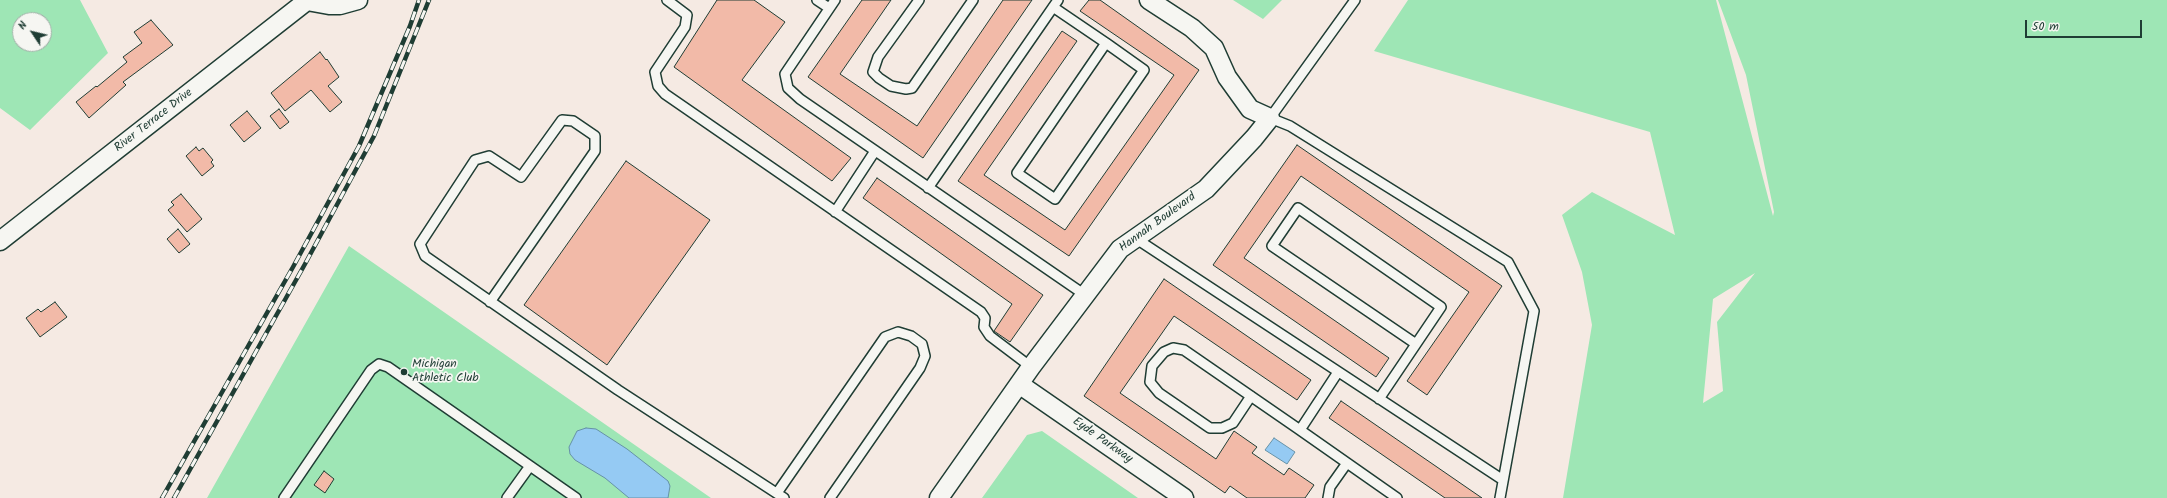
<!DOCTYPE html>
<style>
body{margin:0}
#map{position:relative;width:2167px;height:498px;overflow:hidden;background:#f5eae3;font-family:Kalam,sans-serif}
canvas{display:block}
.north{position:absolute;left:12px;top:12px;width:40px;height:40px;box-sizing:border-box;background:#f6f6f2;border:1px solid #a0aca6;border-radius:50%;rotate:305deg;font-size:11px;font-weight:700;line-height:16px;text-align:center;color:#1f3d34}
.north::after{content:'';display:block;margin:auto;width:14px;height:18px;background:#1f3d34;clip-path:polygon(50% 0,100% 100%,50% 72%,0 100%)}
.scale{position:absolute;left:2025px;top:20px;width:117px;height:18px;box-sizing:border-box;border:2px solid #1f3d34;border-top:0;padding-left:5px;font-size:12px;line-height:14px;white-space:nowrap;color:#1f3d34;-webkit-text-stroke:3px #f6f6f2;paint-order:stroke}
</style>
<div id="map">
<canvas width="2167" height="498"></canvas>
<div class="north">N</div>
<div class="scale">50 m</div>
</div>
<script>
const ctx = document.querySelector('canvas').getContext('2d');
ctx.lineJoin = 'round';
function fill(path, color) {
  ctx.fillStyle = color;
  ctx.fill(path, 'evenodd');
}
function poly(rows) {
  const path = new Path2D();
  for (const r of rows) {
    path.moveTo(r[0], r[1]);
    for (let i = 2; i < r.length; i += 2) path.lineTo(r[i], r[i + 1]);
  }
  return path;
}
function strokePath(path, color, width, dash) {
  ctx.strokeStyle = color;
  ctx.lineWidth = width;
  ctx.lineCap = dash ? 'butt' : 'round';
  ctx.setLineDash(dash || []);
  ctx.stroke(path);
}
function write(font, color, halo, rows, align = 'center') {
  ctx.font = font + ' Kalam,sans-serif';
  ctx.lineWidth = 3.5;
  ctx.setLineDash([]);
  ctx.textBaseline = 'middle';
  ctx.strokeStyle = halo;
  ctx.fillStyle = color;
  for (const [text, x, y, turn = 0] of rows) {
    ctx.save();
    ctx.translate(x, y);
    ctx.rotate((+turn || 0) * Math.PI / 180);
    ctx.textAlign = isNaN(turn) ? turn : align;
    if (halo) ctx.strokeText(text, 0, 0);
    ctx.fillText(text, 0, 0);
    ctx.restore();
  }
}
const green = poly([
 [0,0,80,0,108,53,30,130,0,108],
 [20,20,44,20,44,44,20,44],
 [1233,0,1282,0,1263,19],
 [1408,0,1716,0,1773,216,1774,212,1746,75,1718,0,2167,0,2167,498,1563,498,1592,325,1582,272,1562,215,1592,192,1675,235,1650,132,1374,51],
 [1755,273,1717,322,1723,391,1703,403,1713,299],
 [349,246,711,498,207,498],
 [1042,431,1138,498,982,498,1027,435]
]);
const water = poly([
 [586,428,596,429,627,449,668,481,670,486,668,498,629,498,605,478,575,460,570,454,569,447,577,431,586,428],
 [1274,438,1295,452,1287,464,1265,450,1274,438]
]);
const building = poly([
 [717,0,754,0,785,22,742,80,851,158,832,181,674,67,717,0],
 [862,0,891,0,840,74,917,126,1003,0,1032,0,923,158,808,77,862,0],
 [1089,0,1100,0,1199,70,1069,256,958,181,1062,31,1077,41,984,175,1065,230,1174,75,1080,11,1089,0],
 [151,20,173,45,123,82,126,85,89,118,76,102,96,86,97,87,127,62,123,57,142,43,134,32,151,20],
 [320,52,326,60,327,59,339,77,328,86,342,102,330,112,311,90,285,111,271,93,320,52],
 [279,109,289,122,280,129,270,116,279,109],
 [247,111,261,128,244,142,230,125,247,111],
 [1297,145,1502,286,1427,395,1407,381,1469,292,1301,176,1244,258,1389,358,1376,377,1213,265,1297,145],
 [196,147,199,151,203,148,213,160,211,162,214,166,202,176,186,156,196,147],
 [626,161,710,220,607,365,524,305,626,161],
 [877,178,1043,295,1010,342,994,331,1012,304,863,198,877,178],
 [181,194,202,219,187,232,168,210,174,205,171,202,181,194],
 [178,229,190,244,179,253,167,239,178,229],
 [1164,279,1311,380,1297,400,1174,316,1120,393,1216,459,1234,431,1257,447,1252,453,1284,475,1289,468,1314,485,1305,498,1247,498,1230,486,1225,493,1084,396,1164,279],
 [55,302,67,317,40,337,26,318,38,309,41,312,55,302],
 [1341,401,1482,498,1445,498,1329,418,1341,401],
 [324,471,334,479,325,493,314,485,324,471]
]);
const lane = poly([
 [667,0,687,15,685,27,655,72,658,86,665,94,981,312,985,318,984,327,990,336,1031,367],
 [817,0,829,8],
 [835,0,785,74,788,88,800,99,1085,295],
 [919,0,878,57,873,72,879,78,891,86,906,89,912,88,973,0],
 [1355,0,1270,118,1290,126,1508,262,1534,311,1500,498],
 [1053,7,1106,43,1017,173,1055,199,1144,70,1106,43],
 [928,188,1058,0],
 [835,212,875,151],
 [1135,238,1503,480],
 [490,302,595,151,595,136,573,121,562,120,521,177,489,156,475,160,420,244,425,256,618,390,784,498],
 [1251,396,1233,423,1222,428,1210,428,1159,393,1150,382,1152,366,1164,352,1173,348,1184,350,1300,430,1338,372],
 [1379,399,1441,307,1298,208,1272,246,1416,344],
 [1300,430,1397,498],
 [777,493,885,337,898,332,911,336,922,344,925,356,920,368,830,498],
 [284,498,371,370,379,364,388,367,576,498],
 [507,498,530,466],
 [1328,498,1330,487,1347,463]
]);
const street = poly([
 [307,1,329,5,340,5,358,0],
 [0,241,308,0],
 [1019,384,1184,498],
 [939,498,1031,367,1120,249,1206,189,1254,138,1270,118,1250,109,1227,77,1214,48,1192,28,1149,0]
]);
const rail = poly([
 [162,498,293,267,359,146,410,26,419,0],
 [174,498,305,264,374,136,429,0]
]);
const markers = [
 [404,372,4,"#1f3d34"]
];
const streetNames = [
 ["River Terrace Drive",154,121,-38],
 ["Hannah Boulevard",1158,223,-36],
 ["Eyde Parkway",1102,441,35]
];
const poiNames = [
 ["Michigan",412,365],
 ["Athletic Club",412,379]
];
fill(green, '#9ee6b5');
fill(water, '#95caf3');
strokePath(water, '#6692a7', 1);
fill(building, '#f2baa8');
strokePath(building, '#1f3d34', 1);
strokePath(lane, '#1f3d34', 12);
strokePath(street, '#1f3d34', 21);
strokePath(lane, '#f6f6f2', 9);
strokePath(street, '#f6f6f2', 18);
strokePath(rail, '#1f3d34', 4.5);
strokePath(rail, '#f6f6f2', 3, [9]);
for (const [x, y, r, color] of markers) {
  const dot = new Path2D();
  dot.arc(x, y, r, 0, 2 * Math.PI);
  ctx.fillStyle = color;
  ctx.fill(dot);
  strokePath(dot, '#f6f6f2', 1.5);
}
write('12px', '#1f3d34', '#f6f6f2', streetNames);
write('12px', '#1f3d34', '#f6f6f2', poiNames, 'left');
</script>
